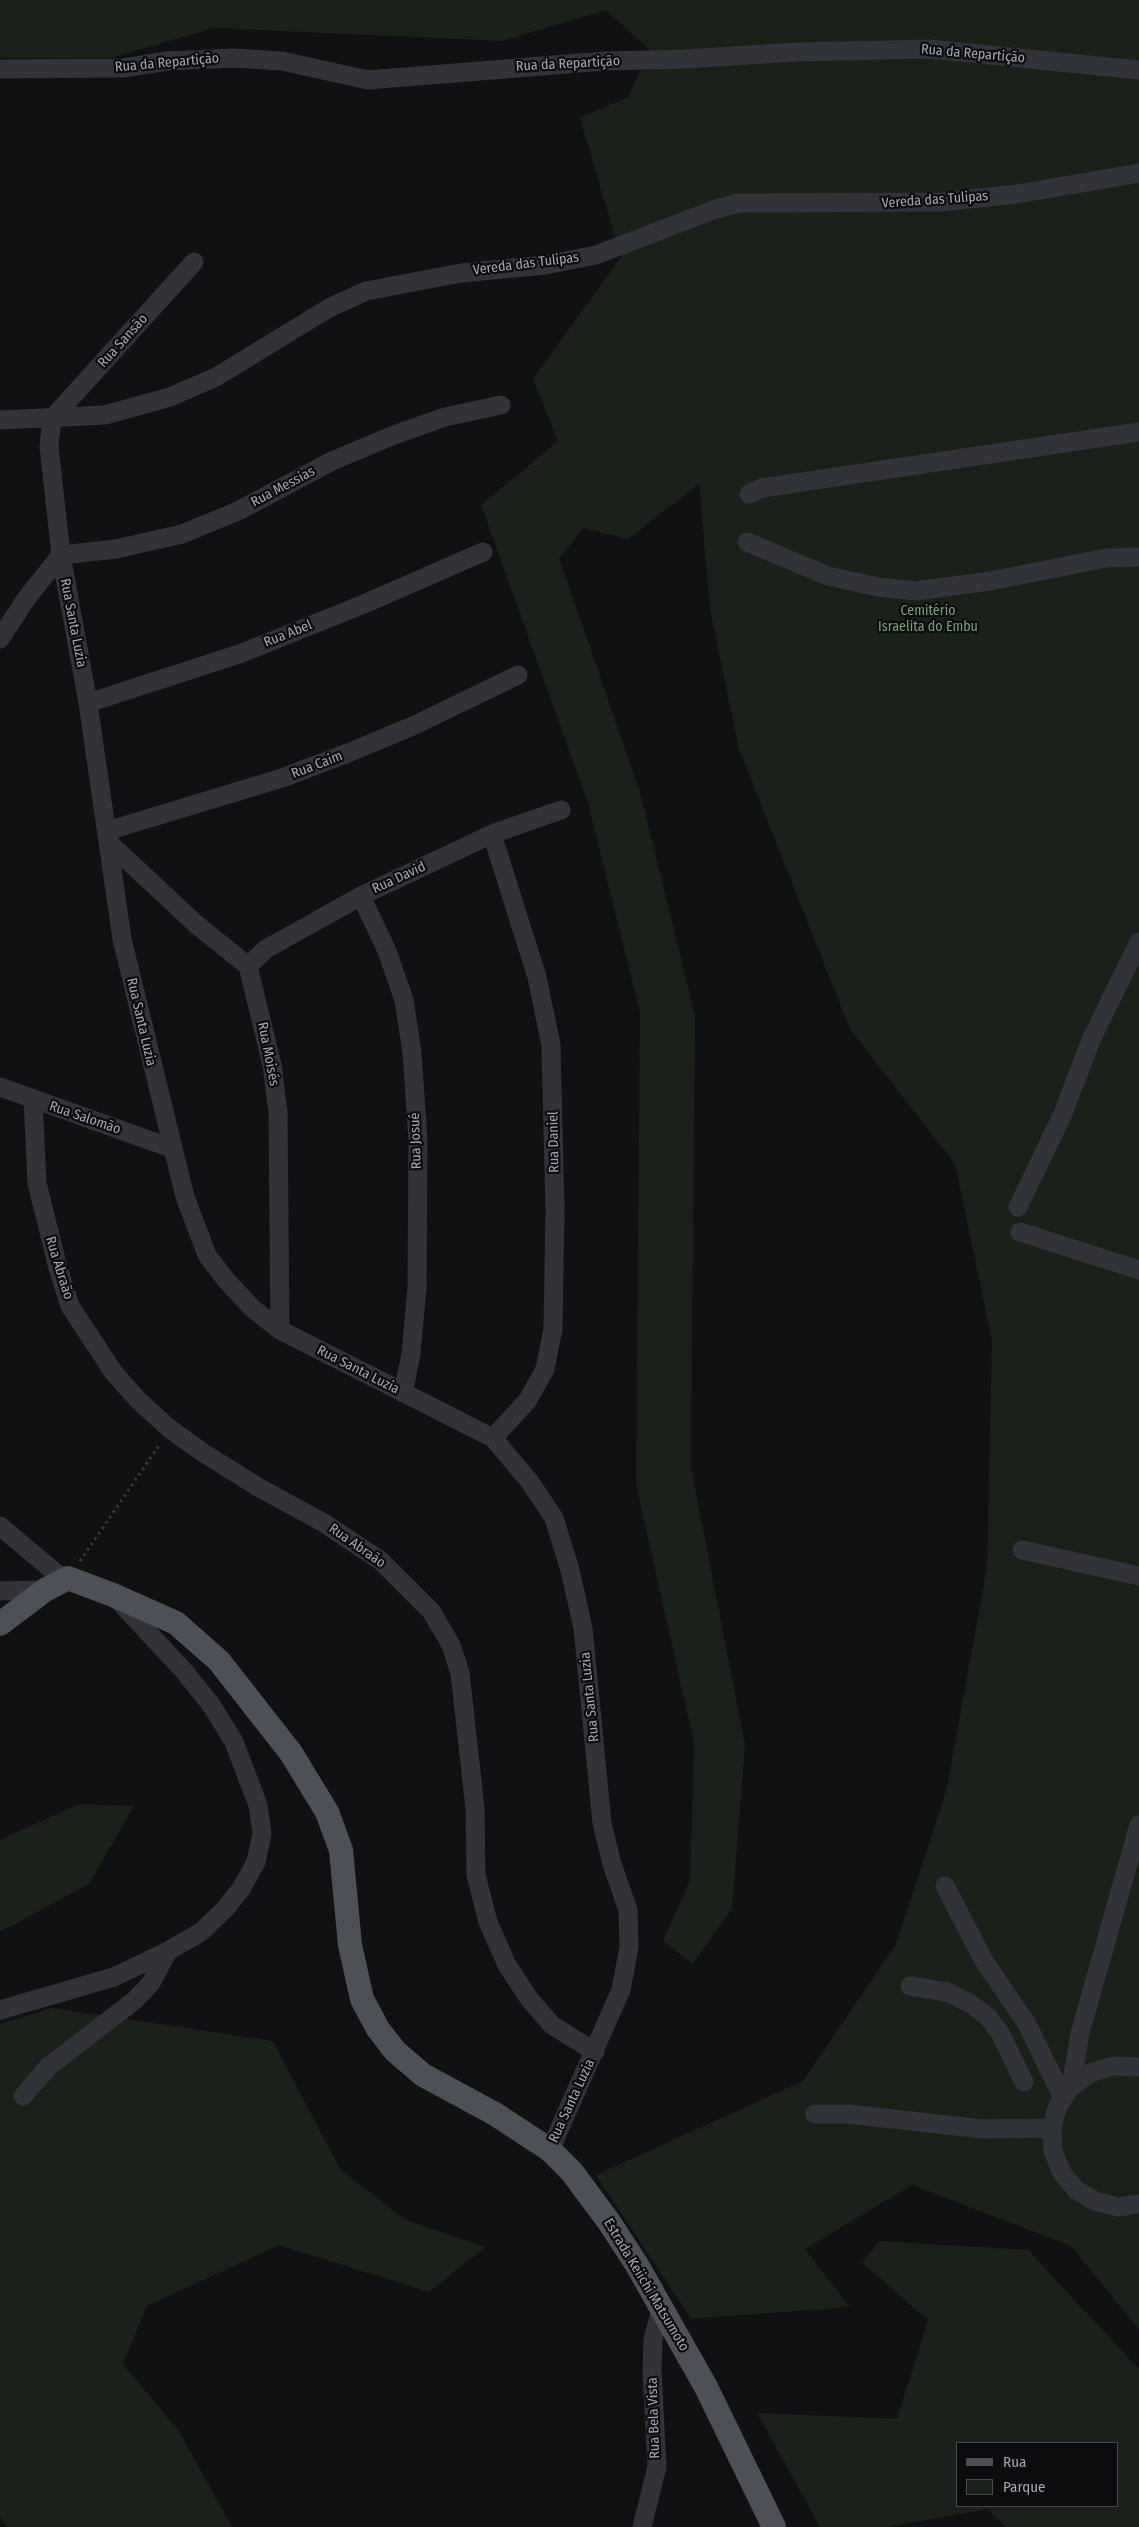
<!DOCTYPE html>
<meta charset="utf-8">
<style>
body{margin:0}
#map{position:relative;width:1139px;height:2527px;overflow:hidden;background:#111113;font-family:"Fira Sans Condensed",sans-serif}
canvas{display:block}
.legend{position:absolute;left:956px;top:2442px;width:162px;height:65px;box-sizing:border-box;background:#0c0c0e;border:1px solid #484a51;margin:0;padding:6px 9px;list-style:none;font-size:15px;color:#a2a8b5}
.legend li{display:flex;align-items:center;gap:10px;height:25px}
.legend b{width:25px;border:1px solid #484a51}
</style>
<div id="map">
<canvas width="1139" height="2527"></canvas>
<ul class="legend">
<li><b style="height:6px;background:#4e5057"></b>Rua</li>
<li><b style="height:14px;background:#19211a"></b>Parque</li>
</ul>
</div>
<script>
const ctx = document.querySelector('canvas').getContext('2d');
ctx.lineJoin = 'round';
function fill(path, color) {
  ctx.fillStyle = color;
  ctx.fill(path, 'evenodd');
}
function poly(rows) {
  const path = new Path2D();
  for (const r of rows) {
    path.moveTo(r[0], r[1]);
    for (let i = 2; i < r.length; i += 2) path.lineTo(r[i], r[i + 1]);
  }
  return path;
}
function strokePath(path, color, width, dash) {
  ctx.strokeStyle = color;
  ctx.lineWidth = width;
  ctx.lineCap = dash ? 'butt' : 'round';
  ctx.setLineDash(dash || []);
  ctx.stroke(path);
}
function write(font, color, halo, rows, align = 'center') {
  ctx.font = font + ' "Fira Sans Condensed",sans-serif';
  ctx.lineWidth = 4.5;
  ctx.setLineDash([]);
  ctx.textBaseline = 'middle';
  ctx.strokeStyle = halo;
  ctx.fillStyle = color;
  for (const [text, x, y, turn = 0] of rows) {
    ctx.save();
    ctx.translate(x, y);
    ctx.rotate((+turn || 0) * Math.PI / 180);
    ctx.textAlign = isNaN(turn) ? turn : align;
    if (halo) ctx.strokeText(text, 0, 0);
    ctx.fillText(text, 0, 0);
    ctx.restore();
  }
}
const green = poly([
 [0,0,1139,0,1139,2330,1071,2246,912,2185,805,2249,850,2307,691,2319,596,2175,803,2081,896,1944,946,1792,987,1568,992,1341,955,1164,850,1029,739,749,710,609,699,484,628,539,584,528,559,558,640,792,695,1015,691,1467,745,1745,732,1909,693,1964,663,1941,690,1881,694,1743,636,1484,640,1012,588,803,481,505,558,441,533,379,621,257,580,118,628,97,650,50,606,10,502,41,214,28,111,58,0,58],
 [79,1804,134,1806,89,1884,0,1932,0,1840],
 [53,2008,273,2041,340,2169,404,2219,485,2247,429,2292,279,2245,147,2306,123,2364,179,2431,232,2527,7,2527,0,2518,0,2024],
 [879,2241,1028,2250,1139,2369,1139,2527,1007,2527,987,2509,887,2527,820,2527,757,2413,897,2419,928,2320,862,2263],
 [958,2443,1118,2443,1118,2506,958,2506]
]);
const path = poly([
 [80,1561,160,1444]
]);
const minor = poly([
 [0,69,123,68,167,61,233,58,282,61,368,80,604,61,685,59,797,52,929,49,1139,70],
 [194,262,58,412,53,419,51,428,49,446,61,555,88,703,122,939,185,1197,207,1255,226,1280,252,1308,280,1330,493,1438,530,1482,554,1518,570,1570,583,1628,602,1823,612,1864,628,1910,629,1947,621,1990,550,2150],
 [0,420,105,415,170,397,216,377,329,308,366,291,461,273,545,265,596,255,716,209,739,203,941,202,1017,194,1139,173],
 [749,494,762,488,1139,432],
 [747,542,828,576,878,587,916,591,990,581,1106,558,1139,557],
 [61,555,116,549,182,534,238,511,332,461,394,435,445,417,501,405],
 [0,639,26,599,61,555],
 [88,703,242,653,364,604,483,552],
 [107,831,282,778,348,753,415,725,518,675],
 [492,834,537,977,551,1045,555,1211,553,1329,545,1369,528,1400,493,1438],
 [109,843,197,925,248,966,272,1065,278,1112,280,1330],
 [361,896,387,951,404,1000,412,1053,418,1140,417,1287,411,1354,403,1393],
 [248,966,266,949,361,896,492,834,561,810],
 [0,1087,171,1148],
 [33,1099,37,1183,58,1268,70,1306,114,1373,139,1401,170,1429,202,1452,258,1487,324,1523,381,1561,431,1611,451,1645,460,1673,475,1808,476,1875,488,1922,507,1965,530,2000,552,2025,595,2052],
 [1018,1207,1062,1116,1091,1040,1139,942],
 [1020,1232,1139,1270],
 [0,1526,57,1574,68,1578],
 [1022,1550,1139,1576],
 [0,1591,45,1590],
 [945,1886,984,1961,1027,2024,1063,2098],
 [910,1986,947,1992,971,2004,989,2018,1000,2033,1024,2082],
 [0,2010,114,1977,168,1951,201,1932,225,1909,241,1889,256,1862,262,1834,258,1805,234,1742,212,1706,184,1671,116,1598],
 [1139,2067,1113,2066,1090,2073,1071,2087,1063,2098,1057,2108,1052,2128,1053,2151,1062,2173,1076,2190,1095,2201,1118,2207,1139,2204],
 [1071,2087,1080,2033,1139,1825],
 [23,2096,48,2067,135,2000,151,1983,168,1951],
 [815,2114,848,2114,983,2129,1052,2128],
 [642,2527,657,2467,652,2370,653,2340,661,2309]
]);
const major = poly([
 [0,1624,45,1590,68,1578,113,1595,176,1623,219,1661,291,1753,327,1812,341,1850,350,1945,362,1999,378,2029,395,2051,423,2075,495,2114,550,2150,572,2172,609,2222,637,2265,706,2387,774,2527]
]);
const streetNames = [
 ["Rua da Repartição",973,54,5],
 ["Rua da Repartição",167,63,-5],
 ["Rua da Repartição",568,64,-3],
 ["Vereda das Tulipas",935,200,-4],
 ["Vereda das Tulipas",526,264,-7],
 ["Rua Sansão",123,341,-48],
 ["Rua Messias",283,487,-28],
 ["Rua Santa Luzia",73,623,79],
 ["Rua Abel",288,634,-22],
 ["Rua Caim",317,765,-21],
 ["Rua David",399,878,-25],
 ["Rua Santa Luzia",141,1022,77],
 ["Rua Moisés",268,1054,79],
 ["Rua Salomão",85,1118,19],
 ["Rua Josué",416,1141,-92],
 ["Rua Daniel",554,1142,-91],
 ["Rua Abraão",59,1268,73],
 ["Rua Santa Luzia",358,1370,27],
 ["Rua Abraão",357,1546,35],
 ["Rua Santa Luzia",590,1697,-96],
 ["Rua Santa Luzia",572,2101,-65],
 ["Estrada Keiichi Matsumoto",646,2285,59],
 ["Rua Bela Vista",654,2418,-92]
];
const parkNames = [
 ["Cemitério",928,611],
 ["Israelita do Embu",928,627]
];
fill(green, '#19211a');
strokePath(path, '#383a3f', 3, [2.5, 4]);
strokePath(minor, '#323338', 19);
strokePath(major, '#4e5057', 24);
write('14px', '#a2a8b5', '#0c0c0e', streetNames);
write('14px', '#77a178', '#0c0c0e', parkNames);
</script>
